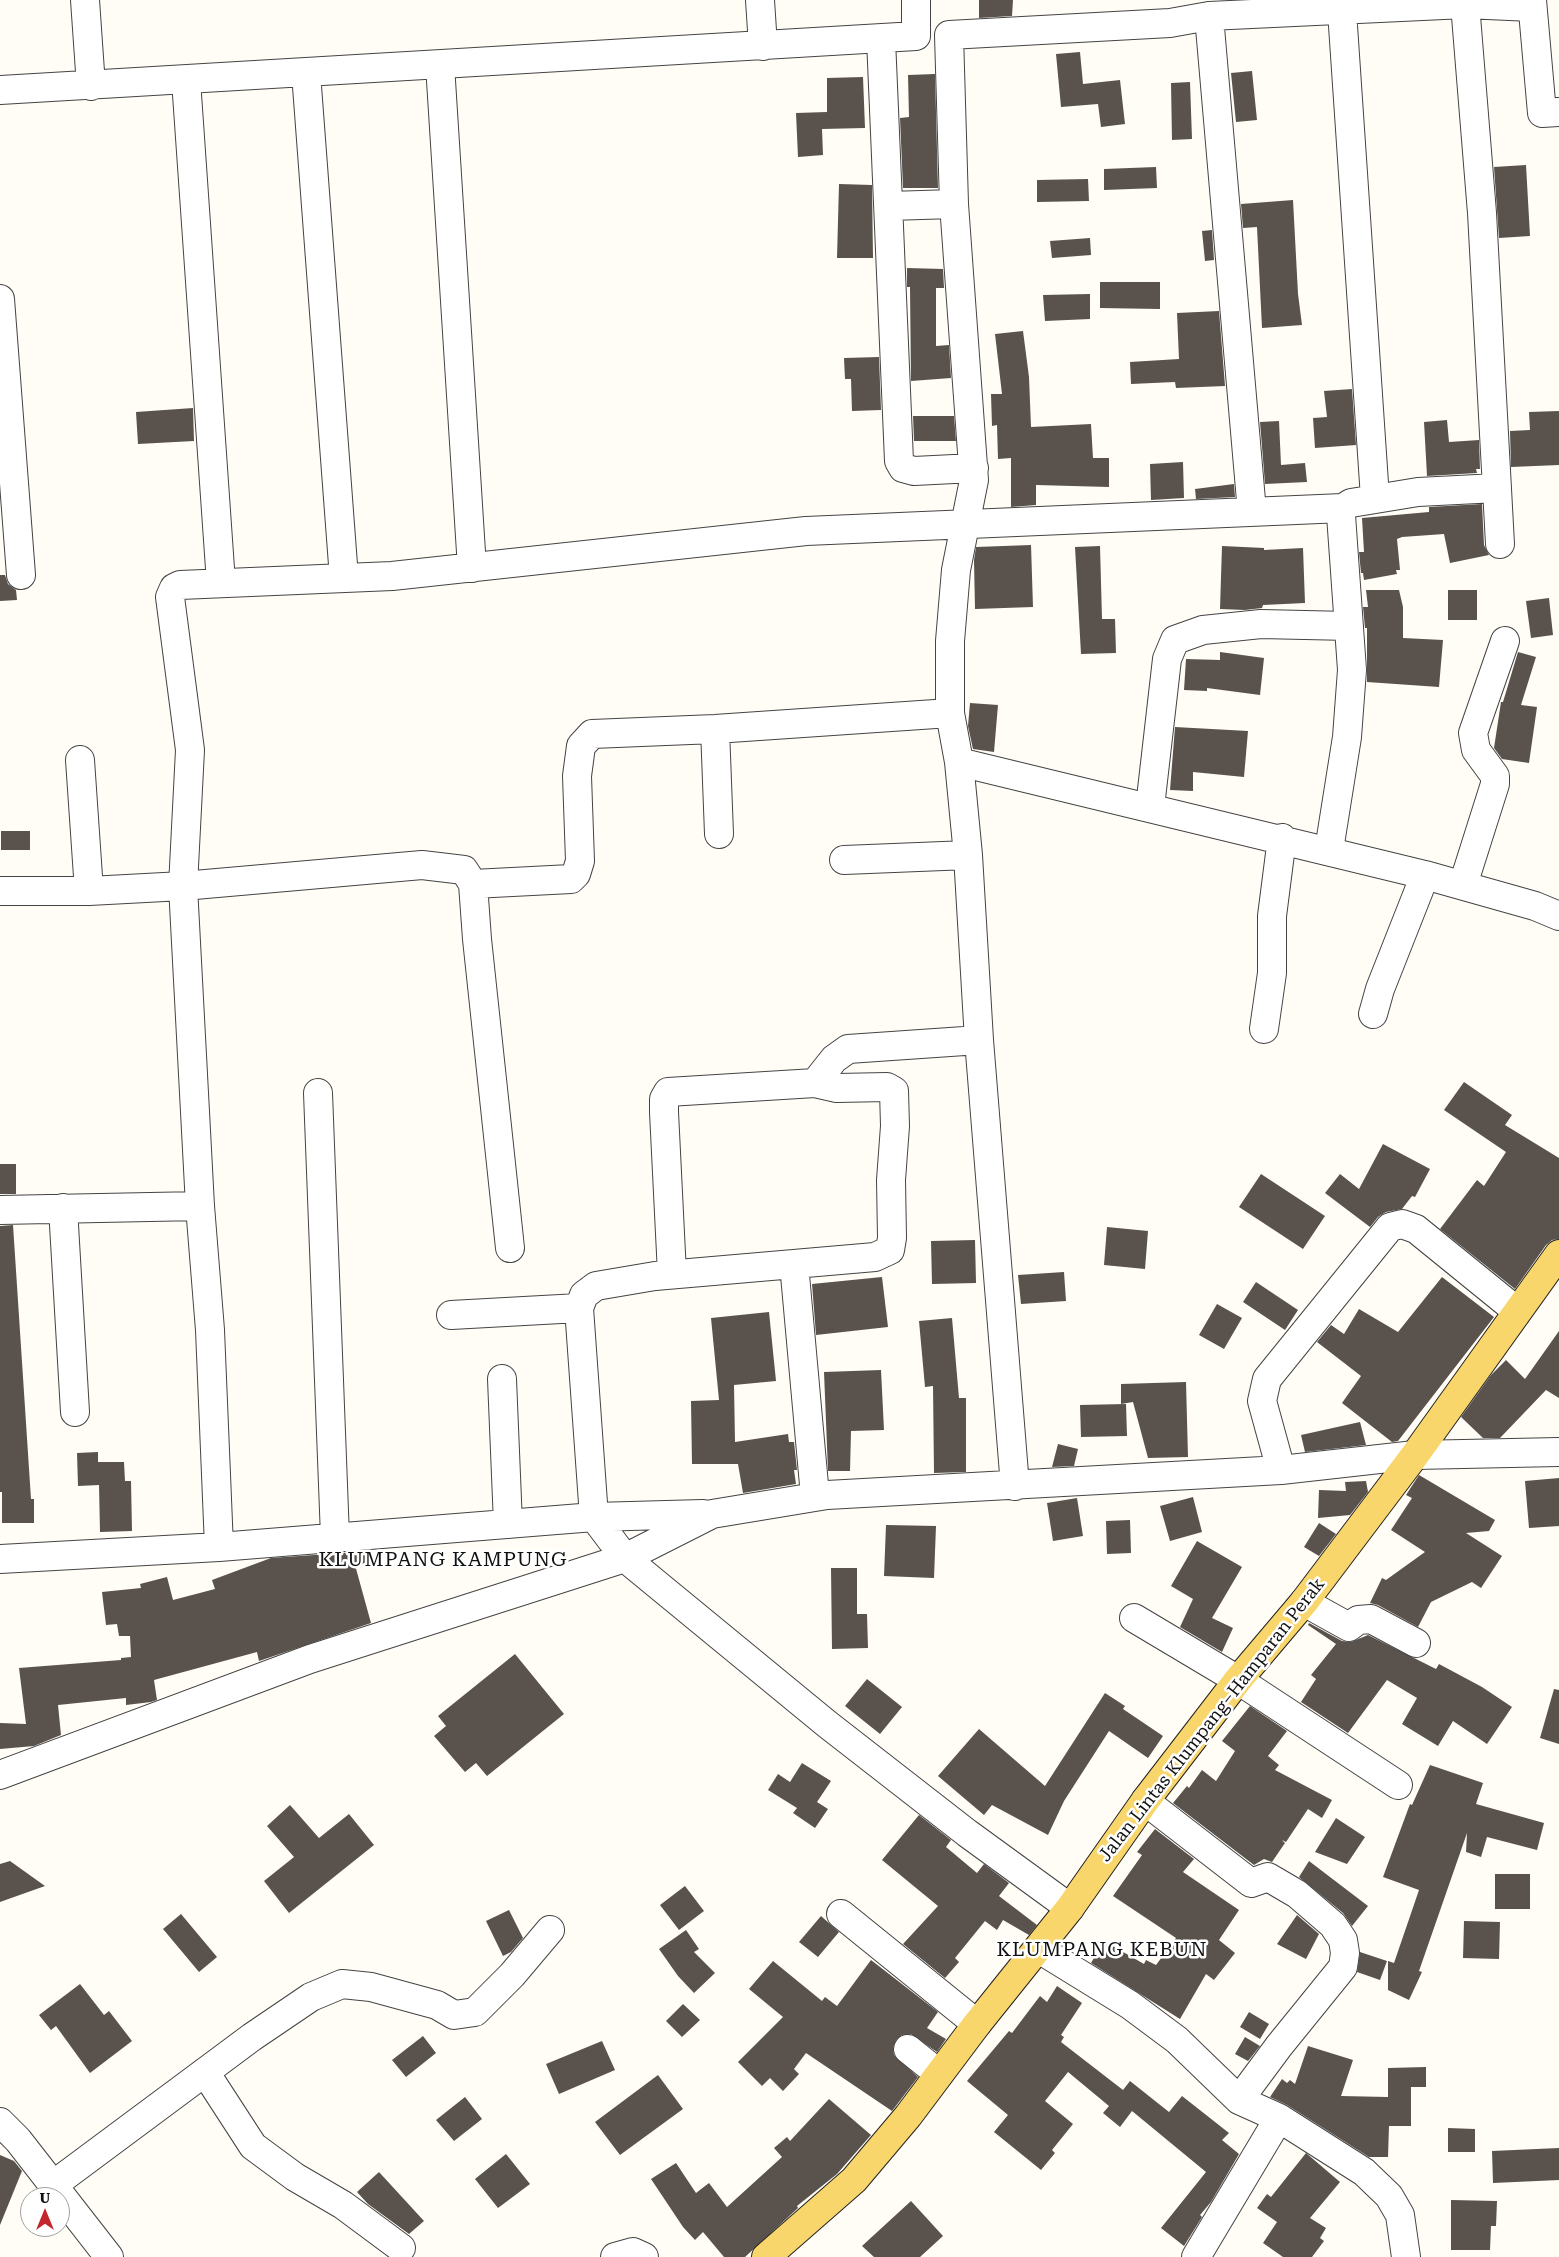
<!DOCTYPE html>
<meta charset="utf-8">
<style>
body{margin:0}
#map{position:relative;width:1559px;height:2257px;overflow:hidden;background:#fffdf5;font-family:"Roboto Serif",serif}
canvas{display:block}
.north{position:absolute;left:20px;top:2187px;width:50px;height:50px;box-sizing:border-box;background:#fff;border:1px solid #a0a0a0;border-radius:50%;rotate:0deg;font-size:14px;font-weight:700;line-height:20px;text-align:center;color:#111}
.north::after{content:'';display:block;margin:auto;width:18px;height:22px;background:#c4262e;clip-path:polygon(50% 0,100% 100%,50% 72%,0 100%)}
</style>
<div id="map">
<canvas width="1559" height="2257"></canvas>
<div class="north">U</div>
</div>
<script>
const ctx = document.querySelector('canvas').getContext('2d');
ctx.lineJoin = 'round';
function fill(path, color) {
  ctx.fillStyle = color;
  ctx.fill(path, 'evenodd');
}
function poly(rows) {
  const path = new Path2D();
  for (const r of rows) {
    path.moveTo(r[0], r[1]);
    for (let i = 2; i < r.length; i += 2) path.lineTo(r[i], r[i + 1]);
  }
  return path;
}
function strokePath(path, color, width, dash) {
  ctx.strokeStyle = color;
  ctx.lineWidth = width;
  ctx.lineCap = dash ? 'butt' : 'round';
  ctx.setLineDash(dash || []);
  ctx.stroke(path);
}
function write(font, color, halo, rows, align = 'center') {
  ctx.font = font + ' "Roboto Serif",serif';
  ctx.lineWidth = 5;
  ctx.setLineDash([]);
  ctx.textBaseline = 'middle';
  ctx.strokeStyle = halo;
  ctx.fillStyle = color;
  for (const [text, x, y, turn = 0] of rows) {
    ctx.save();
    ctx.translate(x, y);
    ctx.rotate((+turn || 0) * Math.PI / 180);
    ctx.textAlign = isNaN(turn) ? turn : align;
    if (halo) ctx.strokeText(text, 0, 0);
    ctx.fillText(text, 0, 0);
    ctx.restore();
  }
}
const building = poly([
 [979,0,1013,0,1012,16,979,18],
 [1080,52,1083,84,1120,80,1125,124,1101,127,1098,104,1061,107,1056,54],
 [1252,71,1257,120,1236,122,1231,73],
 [935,74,938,188,903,188,900,118,909,117,908,75],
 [863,77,865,128,822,129,823,155,798,157,796,113,827,112,827,78],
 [1190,82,1192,139,1172,140,1171,83],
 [1526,165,1530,236,1499,238,1494,167],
 [1156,167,1157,188,1104,190,1104,169],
 [1088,179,1089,201,1037,202,1037,180],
 [839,184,872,185,873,258,837,258],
 [1293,200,1298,294,1302,325,1262,328,1257,227,1243,228,1241,204],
 [1212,230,1214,260,1205,261,1202,231],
 [1090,238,1091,255,1052,258,1050,241],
 [907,268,943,269,944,288,936,288,936,346,949,345,951,378,911,381,910,287,907,287],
 [1100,282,1160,282,1160,309,1100,308],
 [1090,294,1090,319,1045,321,1043,295],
 [1219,311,1225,386,1176,388,1175,382,1131,384,1130,362,1179,359,1177,313],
 [1023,331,1029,377,1031,427,1091,424,1093,458,1109,458,1109,487,1036,485,1036,505,1011,507,1011,458,998,459,997,425,992,426,991,394,1002,394,995,334],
 [879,357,881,410,852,411,851,379,845,379,844,358],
 [1352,389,1356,445,1315,448,1313,418,1327,417,1324,391],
 [193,408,194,441,138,444,136,412],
 [1559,411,1559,465,1511,467,1510,431,1530,430,1529,412],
 [913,416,954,416,956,441,914,441],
 [1447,420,1449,442,1479,440,1480,469,1476,469,1477,473,1427,476,1424,422],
 [1279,421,1281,465,1305,463,1307,482,1265,484,1260,422],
 [1183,462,1184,498,1151,500,1150,464],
 [1234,484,1235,497,1196,499,1195,489],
 [1482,504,1484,545,1489,555,1450,563,1444,534,1402,537,1397,539,1400,570,1396,570,1397,574,1364,580,1363,573,1361,573,1359,552,1364,552,1362,518,1429,512,1429,507],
 [1031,545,1033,607,975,609,974,560,976,547],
 [1100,546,1102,619,1115,619,1116,653,1081,654,1075,547],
 [1222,546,1264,548,1264,550,1303,548,1305,603,1263,605,1262,608,1245,610,1220,609],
 [0,575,5,575,8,584,16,590,17,600,0,601],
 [1366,590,1399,590,1403,607,1403,638,1443,640,1439,687,1367,682,1367,628,1365,628,1363,607,1368,607],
 [1448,590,1477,590,1477,620,1448,620],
 [1549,598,1553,635,1531,638,1526,601],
 [1220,652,1264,658,1260,695,1207,688,1207,691,1184,690,1186,659,1220,660],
 [1518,652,1536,657,1521,705,1537,707,1529,763,1502,759,1494,748,1501,702,1503,702],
 [970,703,998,705,994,752,973,749,968,726],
 [1175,727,1248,731,1244,777,1193,772,1193,791,1170,790],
 [1,831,30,831,30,850,1,850],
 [1464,1082,1512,1115,1505,1125,1559,1158,1559,1239,1552,1240,1546,1245,1515,1289,1440,1229,1477,1180,1484,1186,1506,1152,1444,1110],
 [1383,1144,1430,1169,1415,1197,1412,1196,1402,1209,1386,1212,1378,1217,1370,1227,1325,1193,1340,1174,1359,1189],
 [0,1164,16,1164,16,1194,0,1194],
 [1261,1174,1325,1216,1303,1249,1239,1207],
 [13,1225,31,1499,34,1499,34,1523,2,1523,2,1492,0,1492,0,1226],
 [1107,1227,1148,1231,1145,1269,1104,1265],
 [975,1240,976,1283,932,1284,931,1241],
 [1064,1272,1066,1301,1021,1304,1018,1275],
 [882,1277,888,1327,816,1335,812,1284],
 [1442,1277,1494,1317,1398,1441,1392,1442,1342,1403,1361,1376,1317,1342,1331,1325,1344,1334,1359,1309,1398,1332],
 [1256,1282,1298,1310,1285,1330,1243,1302],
 [1217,1304,1242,1318,1224,1349,1199,1335],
 [769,1312,776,1381,734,1385,735,1442,788,1434,789,1442,794,1442,797,1470,794,1470,796,1484,743,1493,738,1464,692,1464,691,1401,719,1400,711,1318],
 [952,1318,959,1398,966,1398,966,1472,934,1473,933,1386,925,1387,919,1321],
 [1559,1331,1559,1398,1546,1390,1500,1438,1483,1438,1461,1417,1491,1375,1506,1360,1525,1379],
 [881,1370,884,1430,851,1431,850,1471,828,1471,824,1372],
 [1186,1382,1188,1457,1148,1458,1133,1402,1121,1404,1121,1384],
 [1126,1404,1127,1436,1081,1437,1080,1405],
 [1360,1422,1366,1445,1305,1452,1301,1435],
 [1058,1444,1078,1449,1074,1466,1052,1467],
 [98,1452,98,1462,124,1462,125,1481,131,1481,132,1531,100,1532,99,1485,78,1486,77,1453],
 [1419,1475,1495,1520,1489,1531,1466,1533,1502,1556,1481,1588,1472,1582,1431,1602,1418,1627,1378,1605,1370,1603,1382,1578,1386,1580,1425,1552,1391,1530,1412,1498,1406,1495],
 [1559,1478,1559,1526,1529,1528,1525,1481],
 [1366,1481,1368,1492,1350,1515,1318,1518,1319,1490,1346,1491,1345,1482],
 [1193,1497,1202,1532,1170,1541,1160,1506],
 [1077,1498,1083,1536,1053,1541,1047,1503],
 [1130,1520,1131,1553,1107,1554,1106,1521],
 [1319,1523,1336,1534,1319,1556,1304,1547],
 [886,1525,936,1526,934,1578,884,1576],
 [1197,1541,1242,1567,1212,1618,1233,1628,1222,1652,1180,1627,1193,1599,1171,1586],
 [371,1551,372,1563,355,1565,371,1623,259,1661,257,1652,154,1680,157,1700,151,1702,126,1705,126,1698,58,1705,61,1735,34,1746,0,1749,0,1723,26,1724,19,1668,121,1660,121,1658,131,1657,130,1636,119,1636,117,1624,106,1625,102,1592,141,1588,140,1584,167,1577,173,1600,215,1589,212,1580,271,1558],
 [831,1568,857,1568,857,1614,867,1614,868,1648,832,1649],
 [1309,1623,1342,1641,1351,1642,1368,1635,1436,1669,1439,1664,1482,1687,1512,1707,1487,1744,1453,1721,1438,1746,1402,1724,1417,1698,1387,1680,1348,1733,1301,1702,1316,1679,1311,1675,1336,1644,1308,1625],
 [515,1654,564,1714,487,1776,476,1763,465,1772,434,1736,446,1726,438,1716],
 [867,1679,902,1707,880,1734,845,1706],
 [1554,1689,1559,1690,1559,1744,1540,1738],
 [1105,1693,1125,1706,1123,1709,1163,1736,1148,1758,1109,1731,1064,1801,1048,1835,992,1805,984,1815,938,1776,979,1729,1045,1786],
 [1250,1706,1287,1731,1268,1756,1279,1765,1275,1770,1332,1800,1322,1818,1308,1809,1286,1842,1282,1840,1285,1843,1272,1862,1264,1859,1254,1865,1173,1803,1187,1786,1189,1788,1202,1770,1216,1781,1235,1751,1222,1741],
 [802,1763,831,1781,817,1802,828,1809,815,1828,793,1813,797,1808,768,1790,778,1774,790,1782],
 [1430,1765,1483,1783,1476,1804,1544,1823,1537,1850,1487,1837,1481,1857,1466,1852,1467,1833,1419,1971,1422,1972,1409,2000,1388,1990,1388,1961,1394,1963,1419,1890,1383,1877,1410,1804,1412,1805],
 [290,1805,319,1838,349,1814,374,1845,289,1913,264,1881,294,1857,267,1826],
 [919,1815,951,1840,946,1847,977,1873,984,1864,1009,1883,999,1896,1037,1925,1029,1935,1003,1920,997,1930,985,1921,955,1958,959,1962,945,1978,903,1944,938,1906,882,1860],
 [1336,1818,1365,1837,1347,1864,1315,1852],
 [1155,1829,1194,1859,1183,1872,1239,1910,1219,1940,1235,1953,1214,1980,1206,1974,1180,2019,1091,1963,1104,1941,1144,1964,1146,1960,1156,1965,1176,1938,1113,1896,1142,1855,1137,1852],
 [10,1861,45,1886,0,1902,0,1864],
 [1309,1861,1368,1906,1352,1926,1343,1913,1299,1877],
 [1495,1874,1530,1874,1530,1909,1495,1909],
 [685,1886,704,1911,679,1930,660,1905],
 [509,1910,523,1938,511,1952,503,1956,486,1921],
 [181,1914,217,1957,199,1972,163,1929],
 [1297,1915,1319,1934,1306,1959,1277,1944],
 [821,1916,839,1932,818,1957,799,1942],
 [1464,1921,1500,1922,1499,1959,1463,1958],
 [686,1930,699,1949,694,1952,715,1973,694,1993,678,1976,659,1949],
 [1360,1952,1387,1961,1380,1980,1357,1972],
 [871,1960,938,2012,927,2028,946,2039,937,2052,911,2034,902,2035,896,2040,893,2047,894,2055,918,2077,892,2111,806,2053,794,2069,799,2074,783,2091,770,2078,762,2086,738,2062,783,2017,749,1989,773,1961,822,2001,825,1997,837,2006],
 [80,1984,104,2015,109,2011,132,2041,90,2073,56,2026,51,2030,39,2015],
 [1057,1986,1082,2003,1061,2035,1064,2037,1061,2042,1123,2090,1130,2081,1169,2112,1182,2096,1229,2133,1222,2140,1239,2154,1211,2202,1200,2215,1202,2217,1184,2246,1161,2228,1206,2172,1132,2111,1120,2127,1103,2113,1109,2106,1068,2072,1045,2101,1073,2124,1052,2150,1055,2153,1041,2170,994,2132,1008,2115,967,2081,1009,2031,1012,2033,1040,1996,1047,2002],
 [683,2004,700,2020,682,2037,666,2021],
 [1249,2012,1269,2024,1260,2039,1240,2027],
 [423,2036,436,2053,406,2077,392,2060],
 [1245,2037,1260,2046,1248,2061,1235,2054],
 [602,2041,615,2070,559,2094,546,2064],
 [1308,2046,1353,2060,1341,2096,1388,2097,1388,2068,1426,2067,1426,2087,1411,2087,1411,2126,1389,2126,1388,2157,1369,2157,1287,2105,1270,2097,1282,2079,1287,2083,1290,2080,1295,2084],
 [658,2075,683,2109,620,2155,595,2122],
 [465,2097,482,2119,454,2141,436,2120],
 [829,2099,871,2135,837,2174,797,2206,798,2208,745,2257,724,2257,703,2232,695,2240,683,2227,651,2179,676,2163,696,2193,709,2183,727,2207,782,2157,774,2148,787,2137,790,2141],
 [1448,2128,1475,2129,1475,2152,1448,2152],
 [1559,2148,1559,2180,1493,2183,1492,2151],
 [1306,2153,1340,2182,1310,2218,1326,2228,1320,2238,1324,2241,1312,2257,1283,2257,1263,2243,1277,2222,1257,2208,1267,2194,1271,2197],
 [506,2154,530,2184,498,2208,475,2179],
 [0,2155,14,2161,22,2171,0,2225],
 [379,2172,424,2221,409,2234,368,2204,357,2192],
 [1451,2200,1497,2201,1496,2226,1491,2226,1490,2250,1451,2250],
 [911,2201,943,2236,920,2257,874,2257,862,2246]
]);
const minor = poly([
 [85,0,91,86],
 [760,0,763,46],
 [1532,0,1542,113,1559,112],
 [1465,4,1482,213,1500,544],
 [1342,11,1375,498],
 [1209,16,1252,512],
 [881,39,899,461,903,468,914,471,974,468],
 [440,65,472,568],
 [306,73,344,578],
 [186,80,221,583],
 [0,90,916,36,916,0],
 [889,206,954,204],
 [0,299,21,575],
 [715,729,719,834],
 [80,760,89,891],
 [959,762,1425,875,1535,906,1559,916],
 [1150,807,1167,659,1175,640,1203,630,1261,624,1349,626],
 [1329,850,1347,737,1352,670,1341,515,1343,508,1351,503,1418,492,1497,488],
 [844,860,968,855],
 [473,884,571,879,576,874,580,861,577,776,581,746,592,734,715,729,950,713],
 [1463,885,1495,784,1495,776,1476,750,1473,733,1505,641],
 [0,891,89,891,183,886,422,865,464,870,473,884,477,939,510,1248],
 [1373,1014,1380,989,1425,875],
 [1264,1029,1272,973,1272,916,1282,838],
 [815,1083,837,1088,887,1087,894,1091,895,1126,891,1180,892,1238,890,1250,875,1257,655,1276,596,1286,584,1295,579,1308,594,1517,625,1558,827,1724,967,1833,1070,1908],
 [318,1093,335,1537],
 [63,1208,75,1412],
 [0,1210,200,1206],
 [794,1264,815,1496],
 [672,1274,664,1112,664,1099,668,1092,815,1083,834,1059,848,1049,979,1040],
 [451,1315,579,1308],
 [502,1379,508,1524],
 [1281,1470,1262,1401,1267,1379,1390,1227,1402,1224,1416,1229,1517,1311],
 [1015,1486,979,1040,968,855,959,762,950,713,950,641,956,570,974,480,954,204,949,35,1170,23,1209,16,1465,4,1532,7],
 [219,1547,210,1330,200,1206,183,886,190,750,170,597,174,588,180,585,392,576,806,531,1343,508],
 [0,1559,219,1547,594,1517,703,1514],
 [1304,1602,1349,1627,1358,1620,1371,1619,1416,1643],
 [1134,1618,1238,1680,1398,1785],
 [0,1775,310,1659,625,1558,712,1514,827,1495,1281,1470,1415,1455,1559,1452],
 [1145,1801,1251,1883,1268,1877,1297,1894,1333,1925,1343,1940,1345,1953,1343,1967,1279,2046,1239,2100],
 [841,1914,977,2024],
 [1039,1949,1130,2005,1177,2040,1239,2100,1279,2118,1364,2172,1389,2196,1400,2215,1406,2257],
 [908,2049,939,2074],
 [205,2072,253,2146,295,2177,343,2205,401,2248],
 [0,2122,18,2140,109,2257],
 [53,2185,252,2037,311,1997,342,1984,371,1987,437,2005,454,2015,475,2012,512,1975,550,1930],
 [615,2257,633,2252,644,2257],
 [1196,2257,1279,2118]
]);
const major = poly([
 [766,2257,854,2180,908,2116,977,2024,1070,1908,1145,1801,1238,1680,1304,1602,1415,1455,1559,1254]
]);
const streetNames = [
 ["Jalan Lintas Klumpang–Hamparan Perak",1212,1720,-52]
];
const quarterNames = [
 ["KLUMPANG KAMPUNG",443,1560],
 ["KLUMPANG KEBUN",1102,1950]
];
fill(building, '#5a524d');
strokePath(minor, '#444', 30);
strokePath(major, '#222', 30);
strokePath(minor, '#fff', 28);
strokePath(major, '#f9d66b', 28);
write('18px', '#111', '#fff', streetNames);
ctx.letterSpacing = '1px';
write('20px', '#111', '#fff', quarterNames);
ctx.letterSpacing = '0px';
</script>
